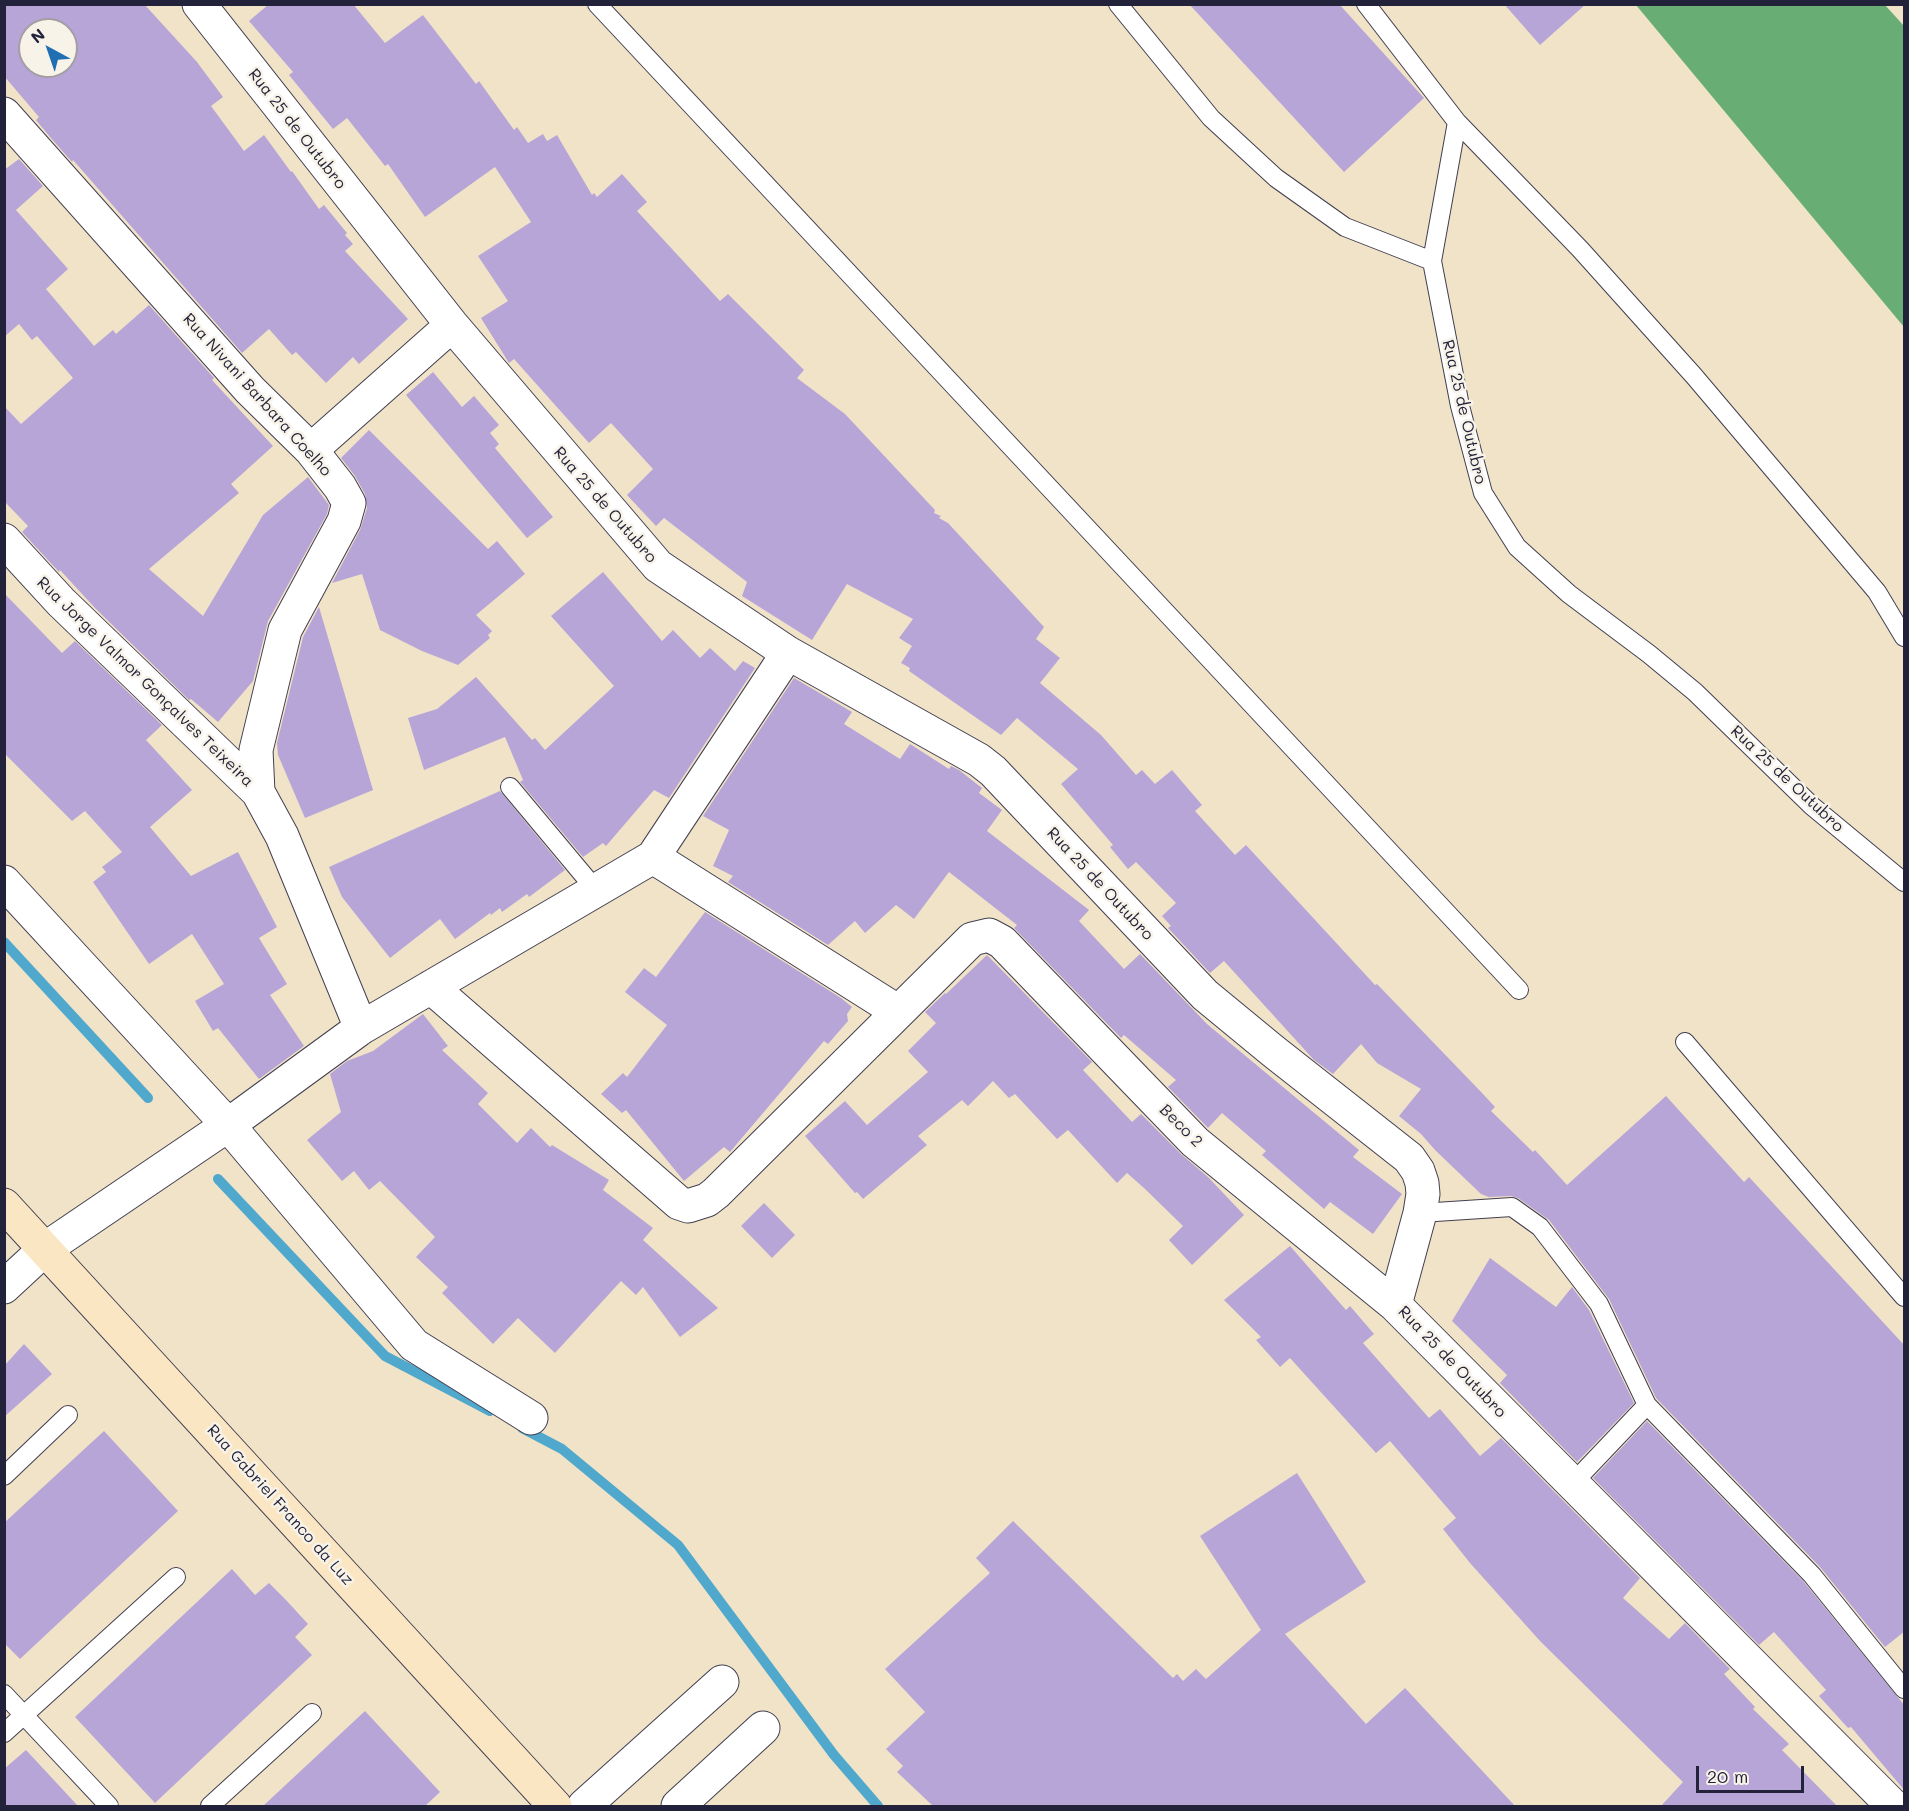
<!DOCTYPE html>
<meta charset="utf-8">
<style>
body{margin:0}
#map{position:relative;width:1909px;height:1811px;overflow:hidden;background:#f0e3c8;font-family:Mali,sans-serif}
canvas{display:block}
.frame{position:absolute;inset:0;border:6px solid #22223b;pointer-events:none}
.north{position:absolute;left:18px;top:18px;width:60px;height:60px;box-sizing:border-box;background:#f7f3e8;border:2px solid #a29fa3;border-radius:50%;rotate:320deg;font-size:16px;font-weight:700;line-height:24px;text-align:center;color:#22223b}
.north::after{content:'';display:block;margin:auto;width:21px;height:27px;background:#1f6fb2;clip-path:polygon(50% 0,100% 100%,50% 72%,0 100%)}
.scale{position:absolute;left:1696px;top:1766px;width:108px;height:27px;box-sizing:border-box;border:3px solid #22223b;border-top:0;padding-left:8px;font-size:18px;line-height:21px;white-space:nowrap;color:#22223b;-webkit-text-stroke:4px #f7f3e8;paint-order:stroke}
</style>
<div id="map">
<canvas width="1909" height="1811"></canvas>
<div class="frame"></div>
<div class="north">N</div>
<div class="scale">20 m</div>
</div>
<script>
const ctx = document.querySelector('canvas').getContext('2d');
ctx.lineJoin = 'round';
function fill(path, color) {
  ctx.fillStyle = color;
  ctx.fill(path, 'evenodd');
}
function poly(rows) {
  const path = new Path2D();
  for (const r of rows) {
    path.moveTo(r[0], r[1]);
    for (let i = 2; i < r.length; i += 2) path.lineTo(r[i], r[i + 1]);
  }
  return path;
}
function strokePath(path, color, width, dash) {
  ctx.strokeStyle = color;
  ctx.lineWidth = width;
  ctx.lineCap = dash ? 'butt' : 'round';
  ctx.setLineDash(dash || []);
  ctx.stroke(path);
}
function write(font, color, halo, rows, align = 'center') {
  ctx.font = font + ' Mali,sans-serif';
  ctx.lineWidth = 5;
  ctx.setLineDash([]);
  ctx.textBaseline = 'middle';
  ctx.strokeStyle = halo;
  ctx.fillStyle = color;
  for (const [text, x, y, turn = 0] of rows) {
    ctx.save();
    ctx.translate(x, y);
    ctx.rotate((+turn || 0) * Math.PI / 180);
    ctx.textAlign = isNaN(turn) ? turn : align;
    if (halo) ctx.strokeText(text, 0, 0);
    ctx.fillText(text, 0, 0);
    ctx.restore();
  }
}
const forest = poly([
 [1636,5,1885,5,1904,26,1904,327]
]);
const stream = poly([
 [4,942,148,1098],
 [218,1179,385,1356,490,1411],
 [522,1428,562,1449,678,1545,834,1755,878,1806]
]);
const building = poly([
 [5,4,144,4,197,62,223,97,211,106,244,151,264,135,291,172,292,171,319,209,324,205,347,233,345,235,353,244,345,251,408,319,359,364,353,357,326,383,296,352,292,355,269,329,242,353,73,160,72,162,50,137,36,120,39,117,4,76],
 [30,30,66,30,66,66,30,66],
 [269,4,353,4,385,43,423,15,476,84,479,81,514,130,517,127,528,143,543,134,547,141,557,135,592,195,594,193,597,197,622,174,647,202,637,211,720,301,728,294,804,370,797,378,845,414,935,510,934,513,941,516,939,518,948,523,1044,627,1036,639,1060,658,1040,683,1101,735,1136,775,1142,770,1155,784,1172,770,1202,805,1195,811,1235,855,1246,845,1375,985,1377,984,1483,1094,1495,1107,1491,1111,1533,1152,1535,1150,1567,1185,1666,1096,1744,1182,1749,1177,1905,1346,1905,1631,1885,1647,1820,1567,1656,1398,1609,1299,1549,1220,1518,1198,1511,1196,1489,1197,1481,1194,1435,1150,1421,1134,1399,1116,1421,1089,1377,1063,1361,1044,1333,1074,1314,1060,1224,961,1210,973,1168,928,1171,926,1162,916,1176,903,1136,862,1128,869,1110,847,1113,845,1061,784,1078,769,1017,718,1001,735,909,671,910,668,901,663,912,646,899,638,913,619,847,584,812,640,742,596,747,582,664,518,656,526,627,495,653,469,611,423,589,443,514,359,509,363,481,318,508,301,478,256,531,222,495,167,425,217,388,164,385,166,347,118,333,129,289,75,293,72,249,21],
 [1189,4,1339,4,1424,98,1344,172],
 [1504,4,1586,4,1540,45],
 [19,159,43,186,16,210,68,269,46,289,94,346,113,330,116,334,149,305,214,378,212,380,273,446,231,484,239,493,149,569,203,616,263,515,308,477,329,505,327,514,268,621,253,681,218,722,191,699,189,700,95,608,60,570,59,572,22,532,28,526,4,501,4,406,21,424,73,378,37,336,32,340,19,324,4,337,4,170],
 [433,372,462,407,474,396,499,425,490,433,499,444,495,448,553,517,527,538,406,395],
 [369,430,488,549,497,541,525,574,476,615,492,631,488,635,490,638,458,665,422,651,380,630,362,574,332,583,360,530,367,508,365,494,355,476,341,458],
 [603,572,662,641,673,630,700,658,710,648,735,671,743,661,755,668,669,798,654,790,606,846,603,843,583,857,520,782,523,780,505,737,424,770,408,718,437,709,476,677,532,740,535,738,545,750,614,686,551,616],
 [4,593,62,653,75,641,162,725,146,740,192,790,150,827,191,876,238,852,277,927,259,938,287,984,270,995,304,1046,259,1079,218,1028,213,1031,195,1001,224,984,192,934,149,964,93,882,106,872,102,867,122,852,85,811,72,821,4,753],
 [319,607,373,790,305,818,278,755,277,743,303,637],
 [794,678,852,712,844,724,900,759,910,744,949,769,951,766,959,770,982,788,979,793,1002,810,987,831,1089,910,1079,921,1124,969,1140,954,1207,1024,1359,1150,1353,1157,1402,1194,1373,1234,1330,1202,1324,1209,1262,1155,1266,1151,1222,1113,1208,1128,1168,1087,1176,1080,1124,1035,1121,1038,1014,928,1017,925,949,872,914,919,896,905,865,933,855,921,828,945,728,882,733,876,713,866,729,830,703,816],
 [500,791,565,870,529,897,527,894,502,912,500,908,491,915,490,913,455,939,440,919,390,958,342,897,329,867],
 [705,912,841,998,852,1007,847,1014,848,1021,828,1044,824,1041,730,1152,724,1147,684,1181,626,1110,622,1113,601,1094,623,1073,627,1077,667,1025,625,992,644,968,656,977],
 [987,955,1092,1062,1083,1070,1132,1122,1141,1114,1182,1155,1208,1177,1244,1215,1192,1265,1169,1240,1183,1226,1144,1188,1127,1173,1117,1183,1068,1130,1057,1139,1015,1094,1009,1098,993,1081,968,1106,962,1100,918,1136,927,1145,863,1199,857,1192,855,1193,805,1136,845,1101,867,1125,928,1072,908,1051,936,1023,925,1012,945,993,946,994],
 [423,1014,448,1046,442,1050,488,1093,478,1104,517,1143,531,1128,550,1147,552,1145,609,1180,603,1190,653,1228,643,1240,718,1308,680,1337,643,1287,636,1295,621,1281,555,1353,518,1318,493,1344,442,1293,448,1287,416,1257,435,1237,380,1181,369,1190,354,1171,342,1181,307,1140,341,1112,330,1074,347,1061,373,1051],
 [764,1203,795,1235,772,1258,741,1226],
 [1290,1246,1346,1310,1350,1306,1374,1334,1363,1343,1429,1418,1440,1409,1480,1456,1501,1438,1640,1578,1623,1598,1669,1639,1685,1623,1730,1669,1724,1674,1755,1707,1753,1709,1789,1744,1782,1750,1837,1806,1661,1806,1683,1782,1540,1641,1470,1563,1443,1529,1456,1518,1390,1441,1376,1453,1290,1358,1280,1367,1256,1340,1261,1337,1224,1300],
 [1490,1258,1556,1307,1572,1287,1589,1310,1634,1403,1577,1462,1500,1383,1507,1375,1452,1321],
 [24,1344,52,1374,4,1417,4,1366],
 [1647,1421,1804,1582,1905,1706,1905,1791,1851,1727,1848,1728,1819,1696,1826,1690,1774,1632,1759,1645,1593,1478],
 [104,1431,178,1511,20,1659,4,1643,4,1523],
 [1297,1473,1366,1582,1285,1634,1366,1724,1405,1688,1515,1806,933,1806,897,1772,903,1766,886,1749,925,1712,885,1669,990,1573,976,1558,1013,1521,1173,1678,1177,1674,1183,1681,1196,1669,1206,1679,1261,1630,1200,1536],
 [232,1569,255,1595,269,1583,286,1600,308,1624,295,1637,312,1655,155,1803,75,1717],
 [365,1711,440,1792,425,1806,263,1806],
 [26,1750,78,1806,4,1806,4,1769]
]);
const lane = poly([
 [597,4,1519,990],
 [1118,4,1211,118,1276,178,1345,227,1432,261],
 [1366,4,1457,122,1432,261,1460,406,1483,493,1517,547,1569,594,1649,654,1695,692,1812,806,1904,882],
 [1457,122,1580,249,1694,376,1877,592,1904,637],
 [510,787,596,890],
 [1685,1042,1904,1297],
 [1420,1213,1512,1207,1540,1227,1599,1304,1647,1405,1812,1575,1904,1689],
 [4,1476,68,1415],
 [1572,1484,1647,1405],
 [4,1694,109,1806],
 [4,1733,176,1577],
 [210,1806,312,1713]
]);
const street = poly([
 [199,4,452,325,658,566,788,653,979,760,993,771,1205,995,1273,1051,1409,1158,1418,1171,1422,1183,1423,1194,1420,1213,1395,1305],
 [4,114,250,390,311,450,340,487,349,503,344,521,285,630,256,750,258,792],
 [311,450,452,325],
 [4,540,61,602,258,792,282,836,361,1028],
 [653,857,897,1011],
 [4,882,228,1125,414,1345,531,1418],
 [431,987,679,1203,688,1206,707,1200,716,1193,972,939,989,935,1002,942,1195,1142,1395,1305,1893,1806],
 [4,1287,45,1249,228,1125,361,1028,653,857,788,653],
 [584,1806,722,1682],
 [678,1806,763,1728]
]);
const secondary = poly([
 [4,1205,555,1806]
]);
const streetNames = [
 ["Rua 25 de Outubro",297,129,52],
 ["Rua Nivani Barbara Coelho",257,395,48],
 ["Rua 25 de Outubro",1464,412,77],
 ["Rua 25 de Outubro",605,505,49],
 ["Rua Jorge Valmor Gonçalves Teixeira",145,682,44],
 ["Rua 25 de Outubro",1787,779,43],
 ["Rua 25 de Outubro",1100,884,47],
 ["Beco 2",1181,1126,45],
 ["Rua 25 de Outubro",1452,1362,46],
 ["Rua Gabriel Franco da Luz",280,1505,48]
];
fill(forest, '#68ae74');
strokePath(stream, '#50a9cd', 10);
fill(building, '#b8a5d7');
strokePath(lane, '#413f50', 20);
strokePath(street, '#413f50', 35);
strokePath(secondary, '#413f50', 35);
strokePath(lane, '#fff', 18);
strokePath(street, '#fff', 33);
strokePath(secondary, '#fbe6c3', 33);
write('16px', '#22223b', '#f7f3e8', streetNames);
</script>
